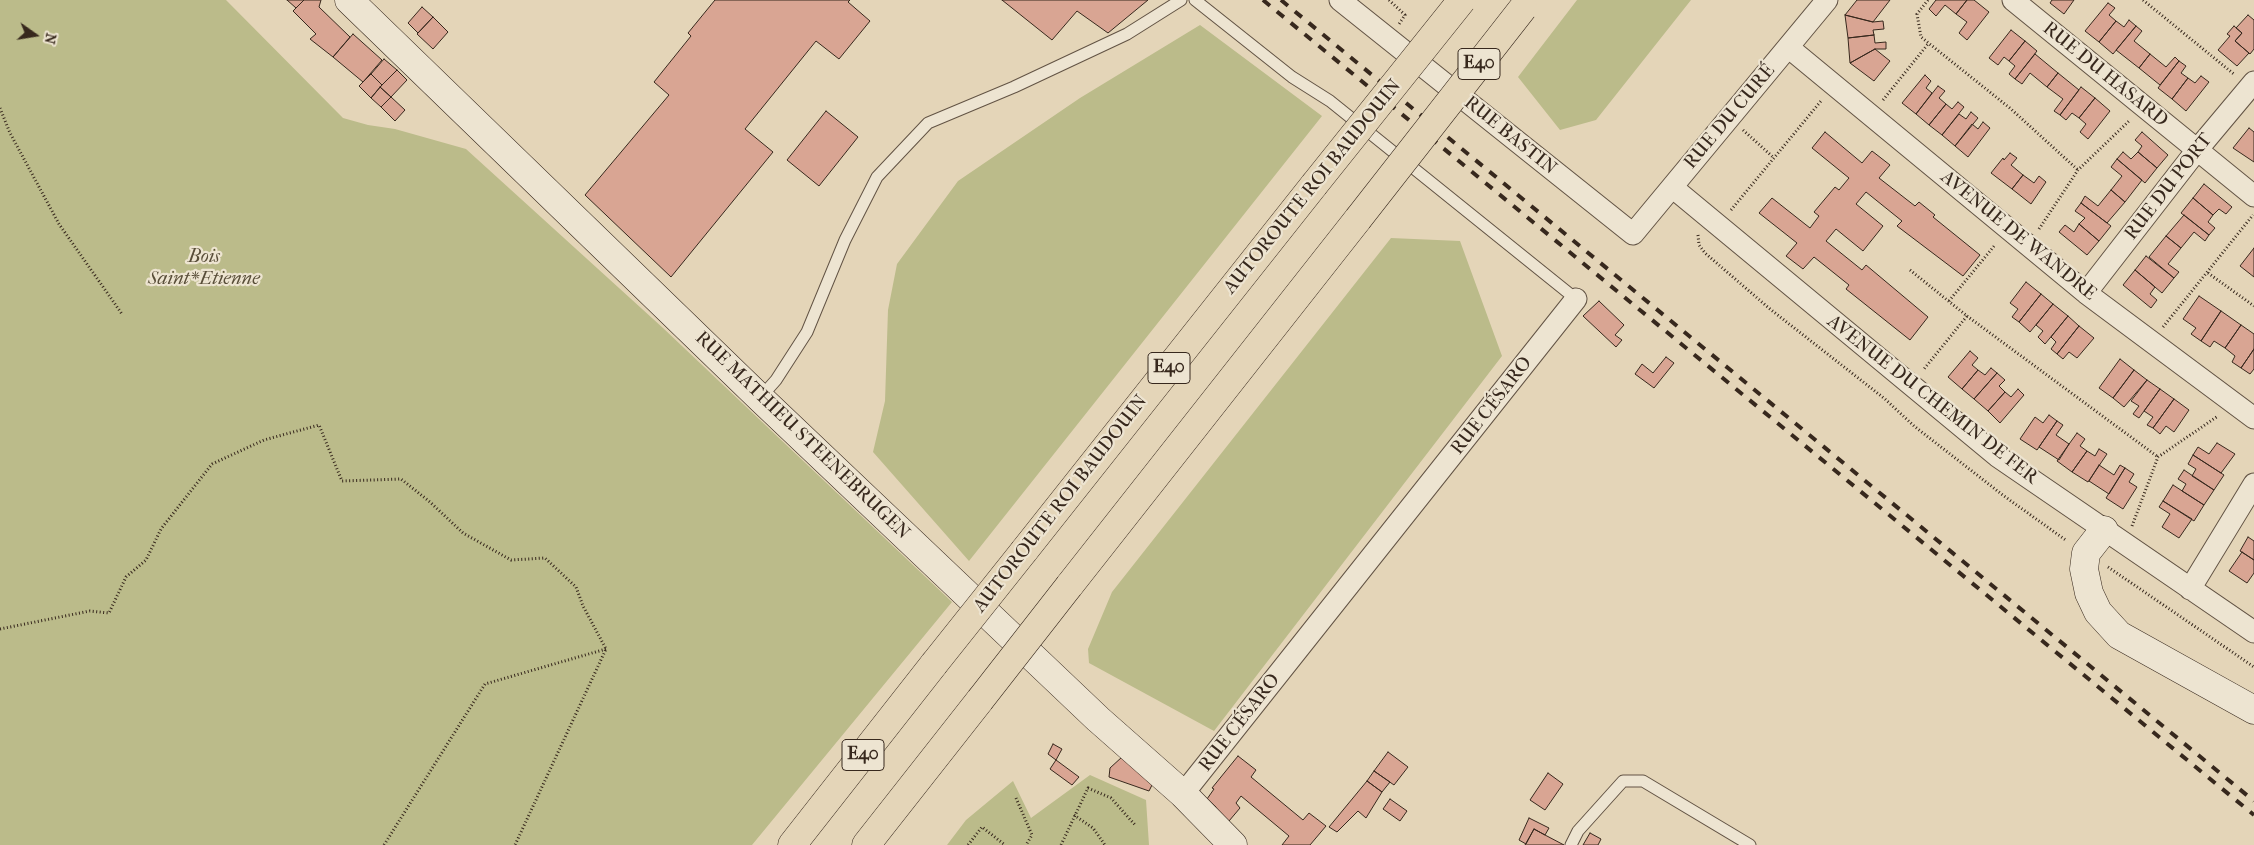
<!DOCTYPE html>
<meta charset="utf-8">
<style>
body{margin:0}
#map{position:relative;width:2254px;height:845px;overflow:hidden;background:#e4d5b8;font-family:"IM FELL French Canon",serif}
canvas{display:block}
.north{position:absolute;left:10px;top:10px;width:50px;height:50px;-webkit-text-stroke:4px #ede4d1;paint-order:stroke;rotate:103deg;font-size:14px;font-weight:700;line-height:20px;text-align:center;color:#37281d}
.north::after{content:'';display:block;margin:auto;width:18px;height:22px;background:#37281d;clip-path:polygon(50% 0,100% 100%,50% 72%,0 100%)}
</style>
<div id="map">
<canvas width="2254" height="845"></canvas>
<div class="north">N</div>
</div>
<script>
const ctx = document.querySelector('canvas').getContext('2d');
ctx.lineJoin = 'round';
function fill(path, color) {
  ctx.fillStyle = color;
  ctx.fill(path, 'evenodd');
}
function poly(rows) {
  const path = new Path2D();
  for (const r of rows) {
    path.moveTo(r[0], r[1]);
    for (let i = 2; i < r.length; i += 2) path.lineTo(r[i], r[i + 1]);
  }
  return path;
}
function strokePath(path, color, width, dash) {
  ctx.strokeStyle = color;
  ctx.lineWidth = width;
  ctx.lineCap = dash ? 'butt' : 'round';
  ctx.setLineDash(dash || []);
  ctx.stroke(path);
}
function write(font, color, halo, rows, align = 'center') {
  ctx.font = font + ' "IM FELL French Canon",serif';
  ctx.lineWidth = 4.5;
  ctx.setLineDash([]);
  ctx.textBaseline = 'middle';
  ctx.strokeStyle = halo;
  ctx.fillStyle = color;
  for (const [text, x, y, turn = 0] of rows) {
    ctx.save();
    ctx.translate(x, y);
    ctx.rotate((+turn || 0) * Math.PI / 180);
    ctx.textAlign = isNaN(turn) ? turn : align;
    if (halo) ctx.strokeText(text, 0, 0);
    ctx.fillText(text, 0, 0);
    ctx.restore();
  }
}
const green = poly([
 [0,0,226,0,343,118,368,125,395,129,466,149,663,328,952,602,752,845,0,845],
 [1577,0,1691,0,1596,120,1560,130,1518,77],
 [1200,25,1322,116,969,561,873,452,885,401,888,310,897,264,958,181,1080,98],
 [1391,238,1460,241,1502,356,1214,731,1089,663,1088,649,1112,592],
 [1090,775,1146,800,1149,845,947,845,966,820,1013,781,1031,818]
]);
const building = poly([
 [287,0,304,0,296,8,287,0],
 [304,0,321,0,319,7,350,37,333,57,310,39,316,34,293,11,304,0],
 [715,0,850,0,848,2,870,21,839,59,816,41,745,129,773,152,671,277,585,195,669,95,654,82,691,36,688,33,715,0],
 [1002,0,1148,0,1108,33,1077,11,1052,40,1002,0],
 [1857,0,1890,0,1873,22,1845,15,1857,0],
 [1936,0,1967,0,1956,14,1945,5,1936,16,1929,9,1936,0],
 [1967,0,1974,0,1989,12,1967,40,1959,33,1967,22,1956,14,1967,0],
 [2052,0,2074,0,2064,14,2050,3,2052,0],
 [2108,3,2115,8,2109,15,2116,21,2099,42,2085,31,2108,3],
 [422,7,433,17,418,33,408,23,422,7],
 [1845,15,1873,22,1883,21,1884,29,1873,30,1874,35,1848,38,1845,15],
 [2248,15,2254,20,2254,49,2250,54,2235,41,2242,33,2236,28,2248,15],
 [433,17,448,32,433,49,417,34,433,17],
 [2129,20,2136,26,2113,54,2099,42,2116,21,2124,27,2129,20],
 [2136,26,2142,31,2134,41,2150,54,2139,68,2116,50,2136,26],
 [2234,26,2242,33,2235,41,2249,53,2237,66,2218,50,2230,36,2227,34,2234,26],
 [2011,30,2025,41,2009,61,2004,57,1998,65,1989,58,2011,30],
 [353,34,382,60,363,82,333,57,353,34],
 [1874,35,1875,43,1886,42,1886,49,1875,49,1850,63,1848,38,1874,35],
 [2025,41,2037,51,2015,79,2009,74,2015,66,2009,61,2025,41],
 [1875,49,1890,61,1874,81,1850,63,1875,49],
 [2035,54,2058,73,2047,87,2030,73,2022,84,2015,79,2035,54],
 [2150,54,2166,67,2175,57,2179,61,2160,85,2139,68,2150,54],
 [384,59,397,70,382,85,371,74,384,59],
 [2179,61,2186,66,2181,73,2188,78,2172,99,2158,88,2179,61],
 [397,70,407,80,391,97,380,87,397,70],
 [2058,73,2079,90,2060,115,2054,111,2063,99,2047,87,2058,73],
 [371,74,382,85,371,98,359,86,371,74],
 [1925,75,1931,81,1926,88,1932,93,1916,114,1902,103,1925,75],
 [2201,76,2209,82,2186,111,2172,99,2188,78,2195,83,2201,76],
 [1938,86,1945,91,1939,98,1946,104,1929,125,1916,114,1938,86],
 [380,87,391,97,381,107,371,98,380,87],
 [2081,87,2095,98,2079,118,2072,113,2066,120,2060,115,2081,87],
 [391,97,405,110,395,121,381,107,391,97],
 [2095,98,2110,111,2088,139,2080,132,2086,124,2079,118,2095,98],
 [1958,102,1964,107,1942,135,1929,125,1946,104,1952,109,1958,102],
 [826,111,858,137,819,186,787,160,826,111],
 [1971,112,1978,118,1955,146,1942,135,1959,114,1966,119,1971,112],
 [1983,122,1990,128,1968,157,1955,146,1972,124,1978,129,1983,122],
 [2249,128,2254,132,2254,162,2233,148,2249,128],
 [1825,132,1862,163,1872,151,1890,165,1879,178,1915,206,1919,202,1935,215,1933,217,1980,255,1963,276,1897,226,1902,221,1866,192,1856,204,1883,226,1863,251,1836,229,1826,241,1862,270,1866,265,1928,317,1910,340,1846,289,1849,285,1814,257,1803,269,1786,256,1797,243,1759,213,1772,198,1810,228,1819,216,1814,212,1835,187,1839,190,1849,178,1812,148,1825,132],
 [2142,132,2168,155,2157,168,2138,152,2142,146,2135,140,2142,132],
 [2123,152,2131,159,2138,152,2157,168,2145,183,2117,159,2123,152],
 [2010,153,2017,158,2011,165,2023,175,2012,189,1991,173,2003,158,2004,160,2010,153],
 [2117,159,2142,180,2125,202,2111,190,2122,176,2111,167,2117,159],
 [2023,175,2034,183,2039,176,2046,182,2031,204,2012,189,2023,175],
 [2204,184,2232,207,2226,214,2219,209,2213,215,2193,198,2204,184],
 [2111,190,2125,202,2107,223,2081,203,2085,196,2098,206,2111,190],
 [2193,198,2213,215,2208,222,2215,228,2209,235,2181,213,2193,198],
 [2081,203,2111,226,2099,241,2079,224,2085,218,2075,211,2081,203],
 [2184,215,2209,235,2205,241,2194,232,2181,248,2166,236,2184,215],
 [2079,224,2099,241,2087,255,2059,232,2065,225,2074,232,2079,224],
 [2166,236,2181,248,2168,264,2179,272,2174,278,2149,257,2166,236],
 [2254,248,2254,277,2240,266,2254,248],
 [2146,256,2174,278,2162,293,2135,270,2146,256],
 [2135,270,2155,287,2150,294,2157,300,2151,308,2123,285,2135,270],
 [2026,282,2041,294,2019,322,2012,317,2018,309,2010,303,2026,282],
 [2041,294,2053,304,2030,332,2019,322,2041,294],
 [2199,296,2221,311,2201,341,2191,334,2196,328,2183,319,2199,296],
 [1599,301,1624,325,1615,335,1622,340,1616,347,1583,316,1599,301],
 [2053,304,2068,316,2045,344,2038,337,2043,331,2036,325,2053,304],
 [2221,311,2241,325,2225,348,2214,341,2210,347,2201,341,2221,311],
 [2068,316,2079,326,2057,354,2051,349,2056,342,2051,337,2068,316],
 [2241,325,2254,334,2254,349,2241,368,2232,362,2235,356,2225,348,2241,325],
 [2079,326,2094,338,2077,358,2069,352,2063,359,2057,354,2079,326],
 [2254,349,2254,369,2250,374,2241,368,2254,349],
 [1970,351,1978,358,1972,365,1978,370,1962,389,1948,377,1970,351],
 [1666,357,1674,363,1654,388,1635,374,1642,364,1653,373,1666,357],
 [2120,359,2134,370,2113,398,2099,388,2120,359],
 [1991,368,1997,373,1974,399,1962,389,1978,370,1985,375,1991,368],
 [2134,370,2147,380,2124,407,2113,398,2134,370],
 [1997,373,2005,380,1999,386,2005,392,1988,411,1974,399,1997,373],
 [2147,380,2160,389,2139,418,2133,414,2139,406,2131,401,2147,380],
 [2018,389,2024,395,2000,423,1988,411,2005,392,2011,397,2018,389],
 [2160,389,2174,399,2153,428,2147,425,2153,417,2144,411,2160,389],
 [2174,399,2189,410,2174,432,2166,426,2160,434,2153,428,2174,399],
 [2049,415,2057,421,2037,450,2020,439,2035,417,2043,423,2049,415],
 [2057,421,2063,425,2056,435,2069,444,2059,460,2039,447,2057,421],
 [2077,433,2085,439,2080,446,2087,451,2072,472,2057,461,2077,433],
 [2217,443,2235,454,2221,473,2193,455,2198,447,2209,454,2217,443],
 [2099,449,2107,454,2088,482,2072,472,2087,451,2095,456,2099,449],
 [2193,455,2224,475,2214,490,2192,476,2196,469,2188,464,2193,455],
 [2099,465,2114,475,2120,465,2125,468,2109,494,2089,481,2099,465],
 [2125,468,2134,474,2129,482,2137,487,2123,509,2106,498,2125,468],
 [2184,470,2214,490,2204,505,2182,491,2186,484,2178,479,2184,470],
 [2173,485,2204,505,2194,521,2163,501,2173,485],
 [2163,501,2192,519,2179,538,2162,527,2170,514,2159,507,2163,501],
 [2248,537,2254,541,2254,560,2240,551,2248,537],
 [2242,552,2254,560,2254,573,2247,583,2229,571,2242,552],
 [1053,744,1062,749,1056,760,1048,754,1053,744],
 [1388,752,1408,767,1394,785,1374,771,1388,752],
 [1238,756,1256,770,1251,777,1303,820,1309,813,1326,826,1310,845,1282,845,1289,836,1241,796,1236,803,1240,808,1229,821,1215,810,1216,807,1207,799,1214,789,1212,788,1238,756],
 [1122,757,1152,785,1149,791,1109,777,1110,768,1122,757],
 [1056,760,1079,777,1072,785,1050,769,1056,760],
 [1374,771,1390,782,1382,792,1367,781,1374,771],
 [1548,773,1563,784,1545,810,1530,800,1548,773],
 [1367,781,1382,792,1366,818,1358,811,1337,832,1329,827,1367,781],
 [1390,799,1407,811,1400,821,1383,809,1390,799],
 [1529,818,1549,828,1545,835,1534,829,1526,844,1519,840,1529,818],
 [1534,829,1545,835,1564,845,1525,845,1534,829],
 [1590,833,1601,839,1598,845,1583,845,1590,833]
]);
const path = poly([
 [1389,0,1405,15,1399,24],
 [1928,0,1917,14,1921,37,2011,109,2078,170],
 [2143,0,2235,75],
 [1883,100,1928,44],
 [0,108,10,133,59,224,122,314],
 [1743,130,1774,158],
 [1731,210,1821,101],
 [2039,229,2078,170,2129,121],
 [1698,235,1699,245,1705,253,1770,309,1885,399,1914,426,2004,496,2067,541],
 [1910,270,1967,316,1924,369],
 [2208,273,2254,306],
 [1949,301,1995,245],
 [1967,316,2158,457],
 [2163,327,2253,215],
 [2132,526,2158,457,2218,416],
 [2108,567,2254,667],
 [0,629,90,611,109,613,126,577,146,560,161,529,212,464,264,440,319,425,342,481,401,479,430,502,463,533,511,560,545,558,576,587,583,606,606,649,515,845],
 [1016,798,1032,835,1026,845],
 [1074,815,1093,828,1105,845],
 [384,845,485,684,606,649],
 [968,845,982,827,1005,845],
 [1061,845,1088,788,1111,798,1136,826]
]);
const lane = poly([
 [1195,0,1292,77,1330,101,1576,299],
 [760,398,776,380,807,332,845,240,877,177,928,123,1014,87,1127,34,1181,0],
 [1571,845,1578,831,1623,781,1643,781,1750,845]
]);
const street = poly([
 [1340,0,1633,234,1827,0],
 [2013,0,2254,196],
 [1788,47,2086,293,2254,418],
 [1672,187,1997,456,2254,632],
 [2086,293,2197,150,2254,82],
 [2190,589,2254,484],
 [1183,794,1576,299]
]);
const secondary = poly([
 [349,0,760,398,1098,719,1183,794,1233,845],
 [2104,530,2086,553,2084,569,2089,593,2098,612,2119,635,2254,710]
]);
const highway = poly([
 [1024,551,1314,185],
 [1069,586,1358,219],
 [792,845,934,664],
 [866,845,980,700]
]);
const rail = poly([
 [1263,0,2254,815],
 [1281,0,2254,801]
]);
const highwayBridge = poly([
 [1314,185,1462,0],
 [1358,219,1523,8],
 [934,664,1024,551],
 [980,700,1069,586]
]);
const shields = [
 [1479,64,42],
 [1169,368,42],
 [863,755,42]
];
const shieldNames = [
 ["E40",1479,64],
 ["E40",1169,368],
 ["E40",863,755]
];
const streetNames = [
 ["RUE DU HASARD",2105,75,39],
 ["RUE DU CURÉ",1730,117,-50],
 ["RUE BASTIN",1510,136,39],
 ["AUTOROUTE ROI BAUDOUIN",1313,187,-51],
 ["RUE DU PORT",2169,187,-52],
 ["AVENUE DE WANDRE",2018,236,39],
 ["AVENUE DU CHEMIN DE FER",1932,400,38],
 ["RUE CÉSARO",1492,406,-52],
 ["RUE MATHIEU STEENEBRUGEN",802,436,44],
 ["AUTOROUTE ROI BAUDOUIN",1061,504,-52],
 ["RUE CÉSARO",1240,723,-52]
];
const parkNames = [
 ["Bois",204,257],
 ["Saint*Etienne",204,279]
];
fill(green, '#bbbb8a');
fill(building, '#d9a593');
strokePath(building, '#37281d', 1);
strokePath(lane, '#625344', 13);
strokePath(street, '#625344', 23);
strokePath(secondary, '#37281d', 29);
strokePath(highway, '#37281d', 29);
strokePath(path, '#37281d', 3, [1, 2.5]);
strokePath(lane, '#ede4d1', 11);
strokePath(street, '#ede4d1', 21);
strokePath(secondary, '#ede4d1', 28);
strokePath(highway, '#e4d5b8', 28);
strokePath(rail, '#37281d', 4, [9, 9]);
strokePath(highwayBridge, '#37281d', 29, []);
strokePath(highwayBridge, '#e4d5b8', 28);
for (const [x, y, w] of shields) {
  const box = new Path2D();
  box.roundRect(x - w / 2, y - 15.5, w, 31, 4);
  ctx.fillStyle = '#ede4d1';
  ctx.fill(box);
  strokePath(box, '#37281d', 1);
}
write('bold 18px', '#37281d', null, shieldNames);
write('19px', '#37281d', '#ede4d1', streetNames);
write('italic 19px', '#584d38', '#ede4d1', parkNames);
</script>
